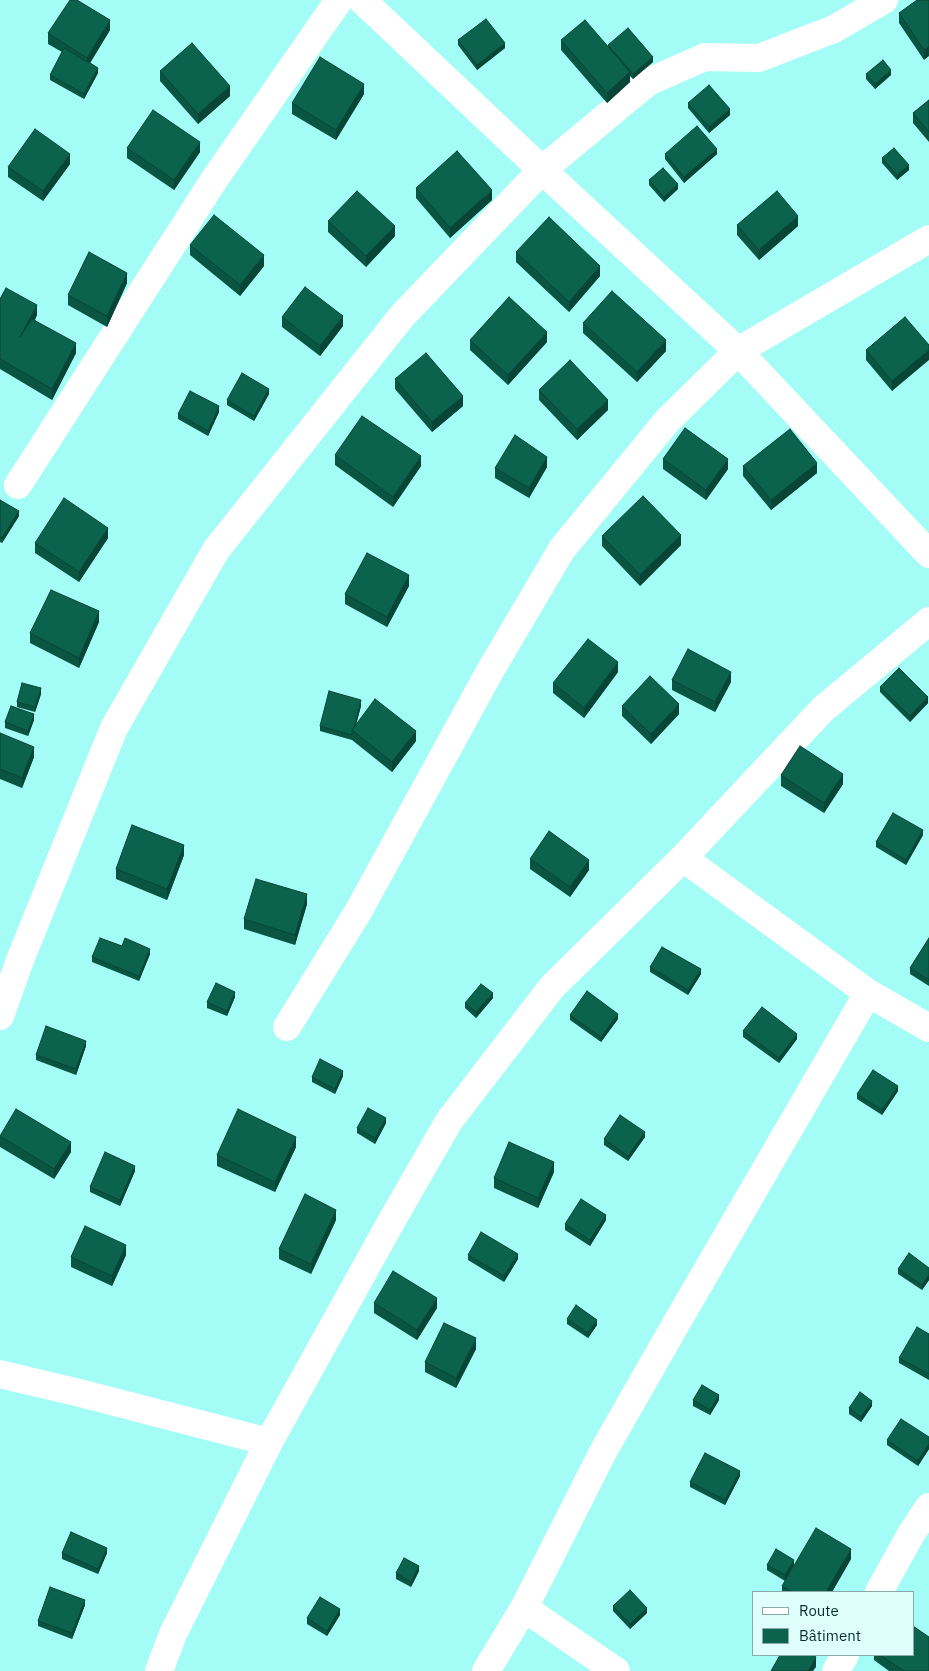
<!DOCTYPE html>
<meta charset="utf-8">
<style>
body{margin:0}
#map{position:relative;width:929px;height:1671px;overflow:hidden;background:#a4fcf6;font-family:"IBM Plex Sans",sans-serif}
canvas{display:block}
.legend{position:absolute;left:752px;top:1591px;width:162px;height:65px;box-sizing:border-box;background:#defffc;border:1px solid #88aba9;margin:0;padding:6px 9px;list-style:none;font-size:15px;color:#062e2c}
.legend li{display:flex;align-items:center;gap:10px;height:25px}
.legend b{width:25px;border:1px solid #88aba9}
</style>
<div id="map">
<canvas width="929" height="1671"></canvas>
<ul class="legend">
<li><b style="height:6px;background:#fff"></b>Route</li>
<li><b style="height:14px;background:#0b634d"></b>Bâtiment</li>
</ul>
</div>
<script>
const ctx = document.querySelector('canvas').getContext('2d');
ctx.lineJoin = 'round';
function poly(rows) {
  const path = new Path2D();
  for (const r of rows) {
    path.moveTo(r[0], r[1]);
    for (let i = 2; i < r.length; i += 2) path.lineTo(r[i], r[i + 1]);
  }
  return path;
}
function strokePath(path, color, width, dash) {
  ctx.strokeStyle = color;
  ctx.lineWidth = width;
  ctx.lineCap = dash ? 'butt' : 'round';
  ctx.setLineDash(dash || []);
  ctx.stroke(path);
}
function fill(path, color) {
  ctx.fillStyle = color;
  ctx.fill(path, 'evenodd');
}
const street = poly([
 [362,0,542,170,738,351,929,554],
 [18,485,214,180,339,0],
 [683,858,868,993,929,1028],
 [0,1016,20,960,114,728,216,550,402,316,542,170,648,82,705,57,759,58,834,29,884,0],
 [287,1027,358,912,490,671,562,549,667,421,738,351,929,239],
 [0,1374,80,1393,269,1442],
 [879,1592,911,1534,929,1507],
 [524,1608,616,1671],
 [159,1671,173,1634,269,1442,391,1222,449,1121,552,987,683,858,823,709,929,621],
 [486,1671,524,1608,604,1450,673,1329,868,993],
 [836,1671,845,1655]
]);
const wall = poly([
 [929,0,924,60,899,23,899,13],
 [110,30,90,63,98,73,84,99,50,80,50,75,62,52,48,44,48,33],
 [458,40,505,48,477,70,458,45],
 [561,40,608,46,608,45,653,62,633,79,630,76,630,82,607,103,561,50],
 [160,71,230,96,198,124,160,81],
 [866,74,891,75,875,89,866,79],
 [364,94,336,140,292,114,292,103],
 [929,100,929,142,913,123,913,113],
 [688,103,730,115,709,133,688,108],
 [127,148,200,152,174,190,127,158],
 [665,154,717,154,684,183,665,159],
 [882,158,909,170,897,180,882,163],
 [70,164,43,201,8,177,8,167],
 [649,180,678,189,664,202,649,185],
 [416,188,492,200,450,238,416,198],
 [328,221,395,236,366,267,328,232],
 [737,225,798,226,759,260,737,235],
 [190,245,264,266,240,296,190,255],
 [516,252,600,276,569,312,516,262],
 [127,283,107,327,68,305,68,295],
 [0,299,37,315,35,320,76,353,52,400,0,369],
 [282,317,343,326,320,356,282,327],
 [583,323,666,351,637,382,583,333],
 [470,340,547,342,508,385,470,350],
 [929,345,892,391,866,360,866,350],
 [395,379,463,406,432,432,395,389],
 [539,390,608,410,577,440,539,400],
 [269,394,254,421,227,405,227,400],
 [219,412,208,436,178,419,178,414],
 [335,455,421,466,393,507,335,465],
 [663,459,728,469,706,500,663,469],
 [743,466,817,473,771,510,743,476],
 [547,467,529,498,495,478,495,468],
 [0,500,19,516,2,543,0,542],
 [602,536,681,545,640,586,602,546],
 [108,538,79,582,35,553,35,543],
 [409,586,387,627,345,604,345,594],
 [99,622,79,668,30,643,30,633],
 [618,672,584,718,553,693,553,683],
 [672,680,731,682,715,712,672,690],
 [880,687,928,703,910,722,880,692],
 [41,694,35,712,17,707,17,702],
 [361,706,356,725,416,741,392,772,352,740,320,731,320,726],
 [622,706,679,714,651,744,622,716],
 [34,720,28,736,5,728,5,722],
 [0,733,34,757,22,788,0,779],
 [781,775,843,784,824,813,781,786],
 [923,835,906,865,876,847,876,842],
 [184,855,167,900,116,879,116,869],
 [530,859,589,870,570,897,530,869],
 [307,904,295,945,244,929,244,919],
 [929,938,929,986,910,974,910,968],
 [122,946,150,954,139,981,92,962,92,957],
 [650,967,701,974,688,995,650,972],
 [235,997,227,1016,207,1008,207,1002],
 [493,998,476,1018,465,1008,465,1003],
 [570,1015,618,1019,601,1042,570,1020],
 [743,1031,797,1039,779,1063,743,1037],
 [86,1046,76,1075,36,1060,36,1055],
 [343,1076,335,1094,312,1082,312,1077],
 [898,1091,882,1115,857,1099,857,1094],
 [386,1123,375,1144,357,1133,357,1128],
 [0,1136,71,1152,54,1179,0,1147],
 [645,1137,628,1161,604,1145,604,1139],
 [296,1147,275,1192,217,1166,217,1155],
 [135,1171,120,1206,90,1192,90,1187],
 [554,1172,538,1208,494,1188,494,1178],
 [336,1220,311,1274,279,1259,279,1249],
 [606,1220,590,1246,565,1230,565,1224],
 [126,1255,112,1286,71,1267,71,1257],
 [468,1255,518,1259,504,1282,468,1260],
 [929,1268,929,1280,922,1290,898,1274,898,1269],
 [374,1303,437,1308,417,1340,374,1313],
 [567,1319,597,1325,588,1338,567,1324],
 [929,1334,929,1380,899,1363,899,1358],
 [476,1349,456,1388,425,1372,425,1362],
 [693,1400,719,1400,710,1415,693,1406],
 [872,1406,861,1422,849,1414,849,1408],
 [929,1437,929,1449,918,1466,887,1445,887,1440],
 [740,1476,725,1505,690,1487,690,1482],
 [62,1553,107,1553,98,1574,62,1559],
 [851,1559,832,1592,782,1592,782,1586],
 [767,1565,794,1565,785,1581,767,1570],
 [419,1571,411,1587,396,1579,396,1573],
 [85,1605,72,1639,38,1626,38,1621],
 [613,1606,647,1613,630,1629,613,1611],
 [340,1615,327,1636,307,1624,307,1618],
 [874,1655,913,1655,929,1671,889,1671,874,1660]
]);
const shadedWall = poly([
 [110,20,110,30,87,68,87,58],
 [505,43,505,48,477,70,477,65],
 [929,46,929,56,924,60,924,50],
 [653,57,653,62,633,79,633,74],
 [98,68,98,73,84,99,84,94],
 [891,70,891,75,875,89,875,84],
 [630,72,630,82,607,103,607,93],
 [364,84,364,94,336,140,336,130],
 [230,86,230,96,198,124,198,114],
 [730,109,730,115,709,133,709,127],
 [200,142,200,152,174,190,174,180],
 [717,149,717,154,684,183,684,177],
 [70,154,70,164,43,201,43,191],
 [909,165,909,170,897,180,897,175],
 [678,184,678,189,664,202,664,197],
 [492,190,492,200,450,238,450,228],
 [798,216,798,226,759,260,759,250],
 [395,226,395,236,366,267,366,256],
 [264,255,264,266,240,296,240,285],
 [600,266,600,276,569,312,569,302],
 [127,273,127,283,107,327,107,316],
 [37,305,37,315,20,348,20,337],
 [343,316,343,326,320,356,320,346],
 [547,332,547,342,508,385,508,375],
 [666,340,666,351,637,382,637,372],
 [76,343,76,353,52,400,52,389],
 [929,350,929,360,892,391,892,381],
 [269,389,269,394,254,421,254,416],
 [463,396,463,406,432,432,432,422],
 [608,400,608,410,577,440,577,429],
 [219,406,219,412,208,436,208,431],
 [421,456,421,466,393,507,393,497],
 [547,457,547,467,529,498,529,488],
 [728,459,728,469,706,500,706,490],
 [817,463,817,473,771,510,771,500],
 [19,511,19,516,2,543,2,538],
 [108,528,108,538,79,582,79,572],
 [681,535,681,545,640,586,640,575],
 [409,575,409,586,387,627,387,617],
 [99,611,99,622,79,668,79,658],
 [618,662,618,672,584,718,584,708],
 [731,672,731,682,715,712,715,702],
 [41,688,41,694,35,712,35,707],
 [928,697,928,703,910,722,910,716],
 [361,700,361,706,354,732,353,731],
 [679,704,679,714,651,744,651,734],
 [34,714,34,720,28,736,28,731],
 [416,731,416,741,392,772,392,762],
 [34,747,34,757,22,788,22,778],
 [843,774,843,784,824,813,824,803],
 [923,830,923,835,906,865,906,860],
 [184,845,184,855,167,900,167,889],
 [589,860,589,870,570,897,570,887],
 [307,894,307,904,295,945,295,935],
 [150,949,150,954,139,981,139,976],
 [701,969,701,974,688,995,688,990],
 [235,992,235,997,227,1016,227,1011],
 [493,993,493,998,476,1018,476,1012],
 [618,1014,618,1019,601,1042,601,1037],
 [797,1034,797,1039,779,1063,779,1058],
 [86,1041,86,1046,76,1075,76,1069],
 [343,1071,343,1076,335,1094,335,1089],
 [898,1086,898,1091,882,1115,882,1110],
 [386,1118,386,1123,375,1144,375,1138],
 [645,1132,645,1137,628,1161,628,1156],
 [296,1137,296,1147,275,1192,275,1182],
 [71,1142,71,1152,54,1179,54,1169],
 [554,1162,554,1172,538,1208,538,1198],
 [135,1166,135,1171,120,1206,120,1200],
 [336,1210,336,1220,311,1274,311,1264],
 [606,1215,606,1220,590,1246,590,1240],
 [126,1245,126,1255,112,1286,112,1276],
 [518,1254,518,1259,504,1282,504,1276],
 [929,1275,929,1280,922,1290,922,1285],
 [437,1298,437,1308,417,1340,417,1330],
 [597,1320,597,1325,588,1338,588,1333],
 [476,1338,476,1349,456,1388,456,1378],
 [719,1395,719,1400,710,1415,710,1410],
 [872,1401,872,1406,861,1422,861,1417],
 [929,1444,929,1449,918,1466,918,1461],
 [740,1471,740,1476,725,1505,725,1500],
 [107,1548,107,1553,98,1574,98,1569],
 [851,1549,851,1559,832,1592,826,1592],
 [794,1560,794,1565,785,1581,785,1575],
 [419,1566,419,1571,411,1587,411,1582],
 [85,1600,85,1605,72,1639,72,1633],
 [647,1608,647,1613,630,1629,630,1624],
 [340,1609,340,1615,327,1636,327,1631],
 [816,1657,816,1667,813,1671,808,1671]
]);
const building = poly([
 [70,0,77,0,110,20,87,58,48,33,70,0],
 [917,0,929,0,929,46,924,50,899,13,917,0],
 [486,19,505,43,477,65,458,40,486,19],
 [585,20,630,72,607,93,561,40,585,20],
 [628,28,653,57,633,74,608,45,628,28],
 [192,43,230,86,198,114,160,71,192,43],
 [64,48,87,62,87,61,98,68,84,94,50,75,64,48],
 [320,57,364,84,336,130,292,103,320,57],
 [883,60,891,70,875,84,866,74,883,60],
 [709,85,730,109,709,127,688,103,709,85],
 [929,100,929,132,913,113,929,100],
 [153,110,200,142,174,180,127,148,153,110],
 [697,126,717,149,684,177,665,154,697,126],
 [35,129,70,154,43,191,8,167,35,129],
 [894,148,909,165,897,175,882,158,894,148],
 [457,151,492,190,450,228,416,188,457,151],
 [663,168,678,184,664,197,649,180,663,168],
 [357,191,395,226,366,256,328,221,357,191],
 [777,191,798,216,759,250,737,225,777,191],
 [214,215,264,255,240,285,190,245,214,215],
 [549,217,600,266,569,302,516,252,549,217],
 [89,252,127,273,107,316,68,295,89,252],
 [305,287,343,316,320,346,282,317,305,287],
 [6,288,37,305,20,337,32,319,76,343,52,389,0,359,0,299,6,288],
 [612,291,666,340,637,372,583,323,612,291],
 [509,297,547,332,508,375,470,340,509,297],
 [905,317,929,345,929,350,892,381,866,350,905,317],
 [426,353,463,396,432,422,395,379,426,353],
 [570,360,608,400,577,429,539,390,570,360],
 [242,373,269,389,254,416,227,400,242,373],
 [190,391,219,406,208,431,178,414,190,391],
 [362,416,421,456,393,497,335,455,362,416],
 [685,428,728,459,706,490,663,459,685,428],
 [790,429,817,463,771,500,743,466,790,429],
 [515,435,547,457,529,488,495,468,515,435],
 [643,496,681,535,640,575,602,536,643,496],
 [64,498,108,528,79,572,35,543,64,498],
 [0,500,19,511,2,538,0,537,0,500],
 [367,553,409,575,387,617,345,594,367,553],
 [51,590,99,611,79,658,30,633,51,590],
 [588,639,618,662,584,708,553,683,588,639],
 [688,649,731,672,715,702,672,680,688,649],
 [899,668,928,697,910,716,880,687,899,668],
 [650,676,679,704,651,734,622,706,650,676],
 [22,683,41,688,35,707,17,702,22,683],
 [329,691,361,700,354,728,352,730,352,735,320,726,329,691],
 [375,699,416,731,392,762,352,730,375,699],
 [11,706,34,714,28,731,5,722,11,706],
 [0,733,34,747,22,778,0,769,0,733],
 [800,746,843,774,824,803,781,775,800,746],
 [893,813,923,830,906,860,876,842,893,813],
 [132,825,184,845,167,889,116,869,132,825],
 [549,831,589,860,570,887,530,859,549,831],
 [256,879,307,894,295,935,244,919,256,879],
 [100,938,122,946,125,938,150,949,139,976,92,957,100,938],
 [929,938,929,980,910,968,929,938],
 [662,947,701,969,688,990,650,967,662,947],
 [216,983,235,992,227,1011,207,1002,216,983],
 [481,984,493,993,476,1012,465,1003,481,984],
 [587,991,618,1014,601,1037,570,1015,587,991],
 [762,1007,797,1034,779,1058,743,1031,762,1007],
 [46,1026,86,1041,76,1069,36,1055,46,1026],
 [320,1059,343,1071,335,1089,312,1077,320,1059],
 [873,1070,898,1086,882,1110,857,1094,873,1070],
 [368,1108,386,1118,375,1138,357,1128,368,1108],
 [16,1109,71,1142,54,1169,0,1136,16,1109],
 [238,1109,296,1137,275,1182,217,1155,238,1109],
 [620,1115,645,1132,628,1156,604,1139,620,1115],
 [509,1142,554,1162,538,1198,494,1178,509,1142],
 [105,1152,135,1166,120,1200,90,1187,105,1152],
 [305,1194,336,1210,311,1264,279,1249,305,1194],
 [581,1199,606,1215,590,1240,565,1224,581,1199],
 [85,1226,126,1245,112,1276,71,1257,85,1226],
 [481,1232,518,1254,504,1276,468,1255,481,1232],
 [909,1253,929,1268,929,1275,922,1285,898,1269,909,1253],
 [393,1271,437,1298,417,1330,374,1303,393,1271],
 [576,1305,597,1320,588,1333,567,1319,576,1305],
 [444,1323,476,1338,456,1378,425,1362,444,1323],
 [917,1327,929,1334,929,1374,899,1358,917,1327],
 [702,1385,719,1395,710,1410,693,1400,702,1385],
 [860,1392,872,1401,861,1417,849,1408,860,1392],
 [901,1419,929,1437,929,1444,918,1461,887,1440,901,1419],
 [705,1453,740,1471,725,1500,690,1482,705,1453],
 [816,1528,851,1549,826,1592,793,1592,782,1586,816,1528],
 [71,1532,107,1548,98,1569,62,1553,71,1532],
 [776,1549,794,1560,785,1575,767,1565,776,1549],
 [404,1558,419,1566,411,1582,396,1573,404,1558],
 [50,1587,85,1600,72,1633,38,1621,50,1587],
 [630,1590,647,1608,630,1624,613,1606,630,1590],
 [320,1597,340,1609,327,1631,307,1618,320,1597],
 [913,1626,929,1637,929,1671,904,1671,880,1655,913,1655,913,1626],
 [780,1655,812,1655,816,1657,808,1671,771,1671,780,1655]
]);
strokePath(street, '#fff', 28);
fill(wall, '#095542');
fill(shadedWall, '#084536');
fill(building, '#0b634d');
strokePath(building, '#084536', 1);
</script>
